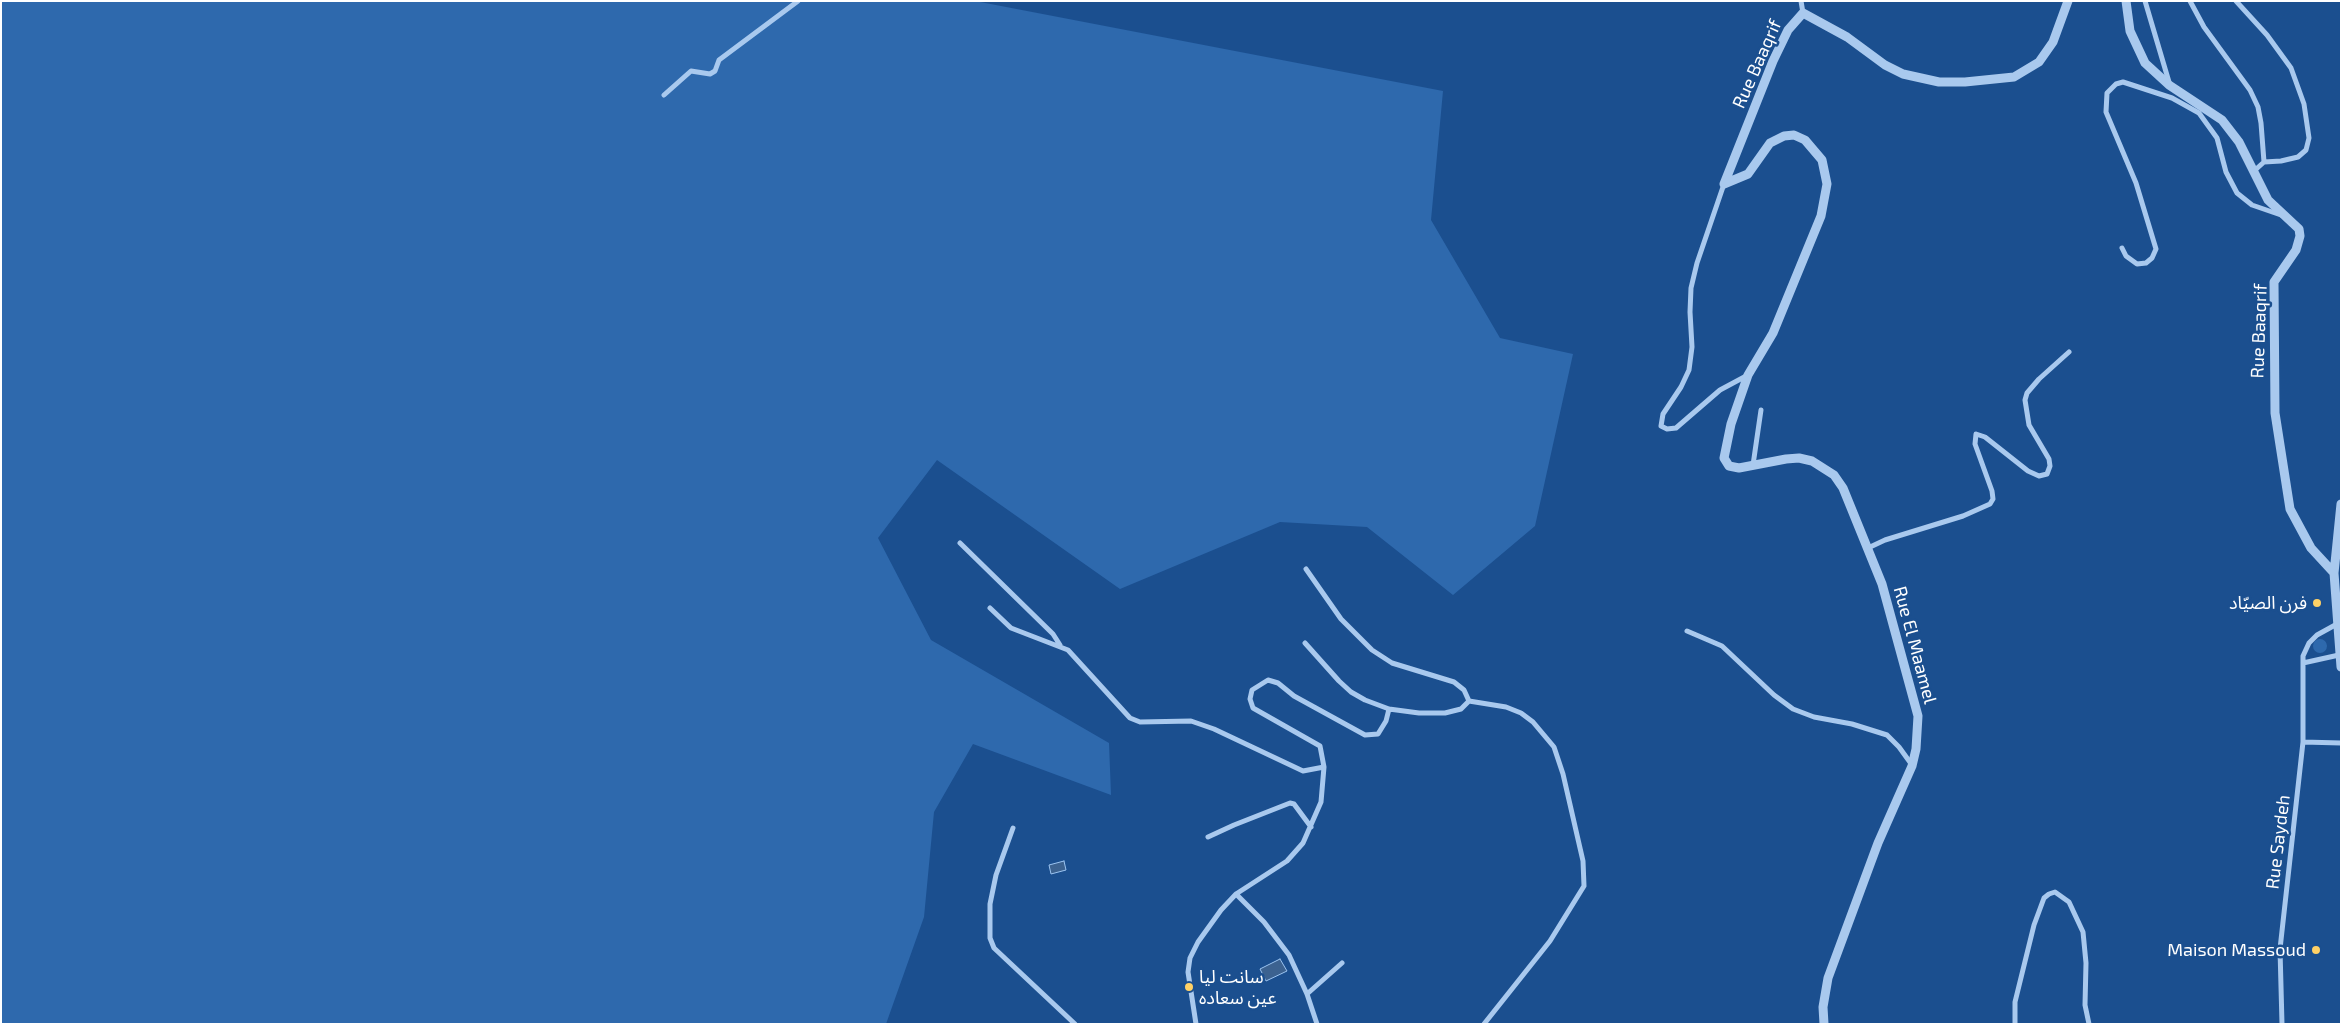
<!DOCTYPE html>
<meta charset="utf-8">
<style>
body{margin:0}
#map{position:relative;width:2342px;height:1025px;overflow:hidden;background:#1b4f8f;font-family:"Exo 2",sans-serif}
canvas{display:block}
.frame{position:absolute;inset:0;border:2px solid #fff;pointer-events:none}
</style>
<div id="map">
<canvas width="2342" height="1025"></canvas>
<div class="frame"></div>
</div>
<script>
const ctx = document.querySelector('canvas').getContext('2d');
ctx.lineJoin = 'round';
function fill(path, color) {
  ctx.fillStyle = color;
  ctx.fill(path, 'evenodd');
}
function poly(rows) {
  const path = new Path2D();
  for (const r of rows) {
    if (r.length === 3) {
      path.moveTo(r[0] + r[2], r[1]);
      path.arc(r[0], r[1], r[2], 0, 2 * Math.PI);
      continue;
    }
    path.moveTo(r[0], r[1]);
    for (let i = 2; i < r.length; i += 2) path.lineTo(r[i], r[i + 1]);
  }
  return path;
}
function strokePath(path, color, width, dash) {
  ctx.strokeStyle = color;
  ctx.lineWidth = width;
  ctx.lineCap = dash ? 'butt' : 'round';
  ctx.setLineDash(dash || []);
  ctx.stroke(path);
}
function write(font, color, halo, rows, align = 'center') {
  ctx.font = font + ' "Exo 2","Noto Sans Arabic",sans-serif';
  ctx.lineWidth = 5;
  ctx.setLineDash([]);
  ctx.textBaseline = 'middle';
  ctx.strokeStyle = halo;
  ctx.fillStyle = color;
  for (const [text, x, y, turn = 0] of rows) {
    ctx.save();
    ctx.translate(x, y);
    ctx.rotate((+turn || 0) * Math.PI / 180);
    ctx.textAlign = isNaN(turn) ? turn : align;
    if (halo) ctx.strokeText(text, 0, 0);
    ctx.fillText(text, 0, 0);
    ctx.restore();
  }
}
const green = poly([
 [1,1,975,1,1443,91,1431,220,1500,338,1573,354,1535,526,1453,595,1367,527,1280,522,1120,589,937,460,878,538,931,640,1109,743,1111,795,973,744,934,812,924,917,886,1024,1,1024],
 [2320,646,7]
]);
const water = poly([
 [1064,861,1066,870,1051,874,1049,865,1064,861],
 [1280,959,1287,971,1266,981,1260,969,1280,959]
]);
const minor = poly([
 [1801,1,1803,13],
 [2145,1,2169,82],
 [2190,1,2204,27,2250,90,2258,107,2261,123,2264,162],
 [2236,1,2267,35,2291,68,2304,104,2309,138,2306,150,2298,157,2281,161,2264,162,2254,171],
 [664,95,691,71,710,74,715,71,719,60,798,1],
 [1724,184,1697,263,1691,288,1690,312,1692,347,1689,370,1681,387,1663,414,1661,426,1667,429,1676,428,1720,390,1748,375],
 [2122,248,2126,256,2137,264,2146,263,2152,258,2156,249,2136,183,2106,112,2107,93,2116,84,2123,82,2172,98,2199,113,2217,138,2226,172,2237,193,2252,205,2281,215],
 [1753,465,1761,410],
 [960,543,1053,634,1060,645],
 [1868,548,1885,540,1963,516,1990,504,1993,499,1992,491,1975,444,1976,434,1985,437,2028,471,2039,476,2047,474,2050,466,2049,459,2029,425,2025,400,2027,393,2039,379,2069,352],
 [1306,569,1341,619,1372,650,1392,663,1454,682,1464,690,1469,701],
 [990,608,1011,628,1068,650,1130,718,1140,722,1191,721,1214,729,1303,771,1324,767],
 [1687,631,1722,646,1774,695,1793,709,1814,717,1852,724,1887,735,1899,747,1912,765],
 [1305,643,1339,681,1351,692,1365,700,1389,709,1419,713,1445,713,1461,709,1469,701,1506,707,1521,713,1533,722,1554,747,1563,774,1583,861,1584,886,1550,941,1484,1024],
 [2303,663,2339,655],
 [2303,742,2341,743],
 [1013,828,996,875,990,904,990,938,994,948,1075,1024],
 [1208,837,1234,825,1290,803,1294,804,1311,827],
 [1236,894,1264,922,1289,955,1307,994,1317,1024],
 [1307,994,1342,963],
 [1196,1024,1188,972,1190,958,1198,942,1221,910,1236,894,1287,861,1303,843,1321,802,1324,767,1320,746,1253,708,1250,699,1252,690,1268,680,1278,683,1294,696,1365,735,1378,734,1386,721,1389,709],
 [2015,1024,2015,1002,2034,925,2044,898,2049,894,2055,892,2069,902,2083,932,2086,963,2085,1005,2089,1024],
 [2282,1024,2280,949,2303,742,2303,656,2309,643,2317,635,2337,624]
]);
const tertiary = poly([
 [2126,1,2130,31,2145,63,2169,85,2222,120,2239,142,2268,200,2299,229,2300,236,2296,250,2274,282,2275,413,2290,509,2311,548,2334,573],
 [1724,184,1748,174,1770,143,1784,136,1794,135,1805,140,1822,160,1827,184,1821,216,1773,333,1748,375,1731,424,1724,458,1729,466,1739,468,1786,459,1799,458,1812,461,1834,475,1843,488,1882,584,1918,716,1916,749,1912,766,1878,843,1828,978,1823,1007,1824,1024],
 [1724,184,1773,61,1788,30,1803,13,1847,37,1885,65,1903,74,1939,82,1965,82,2014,77,2039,62,2053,42,2068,1],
 [2341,504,2334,573,2341,667]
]);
const markers = [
 [2317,603,5,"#ffd166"],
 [2316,950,5,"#ffd166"],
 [1189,987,5,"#ffd166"]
];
const streetNames = [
 ["Rue Baaqrif",1757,64,-66],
 ["Rue Baaqrif",2259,331,-88],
 ["Rue El Maamel",1915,645,75],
 ["Rue Saydeh",2278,842,-83]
];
const poiNames = [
 ["فرن الصيّاد",2307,603],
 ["Maison Massoud",2306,950],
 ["سانت ليا",1199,977,"left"],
 ["عين سعاده",1199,998,"left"]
];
fill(green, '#2e69ad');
fill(water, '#3c6290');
strokePath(water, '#9cc4f0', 1);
strokePath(minor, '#a9c9ee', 5);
strokePath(tertiary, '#a9c9ee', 9);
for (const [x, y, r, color] of markers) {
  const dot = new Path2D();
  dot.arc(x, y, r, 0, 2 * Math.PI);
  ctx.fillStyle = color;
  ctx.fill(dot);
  strokePath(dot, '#1b4f8f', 2);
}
write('18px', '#fff', '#1b4f8f', streetNames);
write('18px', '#fff', '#1b4f8f', poiNames, 'right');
</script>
